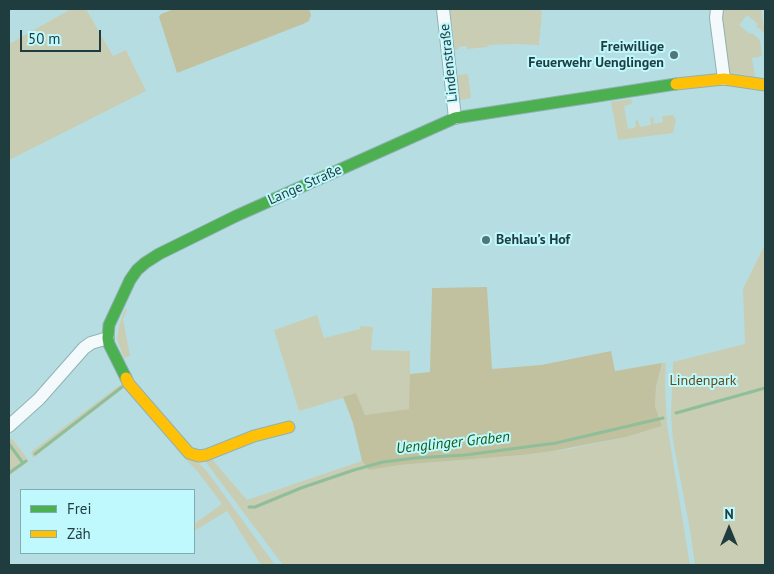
<!DOCTYPE html>
<meta charset="utf-8">
<style>
body{margin:0}
#map{position:relative;width:774px;height:574px;overflow:hidden;background:#b6dee2;font-family:"PT Sans",sans-serif}
canvas{display:block}
.frame{position:absolute;inset:0;border:10px solid #1f3c3f;pointer-events:none}
.legend{position:absolute;left:20px;top:489px;width:175px;height:65px;box-sizing:border-box;background:#bff8fd;border:1px solid #7fadb1;margin:0;padding:6px 9px;list-style:none;font-size:15px;color:#1f3c3f}
.legend li{display:flex;align-items:center;gap:10px;height:25px}
.legend b{width:25px;border:1px solid #7fadb1}
.north{position:absolute;left:704px;top:504px;width:50px;height:50px;-webkit-text-stroke:4px #bff8fd;paint-order:stroke;rotate:0deg;font-size:14px;font-weight:700;line-height:20px;text-align:center;color:#1f3c3f}
.north::after{content:'';display:block;margin:auto;width:18px;height:22px;background:#1f3c3f;clip-path:polygon(50% 0,100% 100%,50% 72%,0 100%)}
.scale{position:absolute;left:20px;top:30px;width:81px;height:22px;box-sizing:border-box;border:2px solid #1f3c3f;border-top:0;padding-left:6px;font-size:15px;line-height:18px;white-space:nowrap;color:#1f3c3f;-webkit-text-stroke:4px #bff8fd;paint-order:stroke}
</style>
<div id="map">
<canvas width="774" height="574"></canvas>
<div class="frame"></div>
<ul class="legend">
<li><b style="height:6px;background:#4caf50"></b>Frei</li>
<li><b style="height:6px;background:#ffc107"></b>Zäh</li>
</ul>
<div class="north">N</div>
<div class="scale">50 m</div>
</div>
<script>
const ctx = document.querySelector('canvas').getContext('2d');
ctx.lineJoin = 'round';
function fill(path, color) {
  ctx.fillStyle = color;
  ctx.fill(path, 'evenodd');
}
function poly(rows) {
  const path = new Path2D();
  for (const r of rows) {
    path.moveTo(r[0], r[1]);
    for (let i = 2; i < r.length; i += 2) path.lineTo(r[i], r[i + 1]);
  }
  return path;
}
function strokePath(path, color, width, dash) {
  ctx.strokeStyle = color;
  ctx.lineWidth = width;
  ctx.lineCap = dash ? 'butt' : 'round';
  ctx.setLineDash(dash || []);
  ctx.stroke(path);
}
function write(font, color, halo, rows, align = 'center') {
  ctx.font = font + ' "PT Sans",sans-serif';
  ctx.lineWidth = 4;
  ctx.setLineDash([]);
  ctx.textBaseline = 'middle';
  ctx.strokeStyle = halo;
  ctx.fillStyle = color;
  for (const [text, x, y, turn = 0] of rows) {
    ctx.save();
    ctx.translate(x, y);
    ctx.rotate((+turn || 0) * Math.PI / 180);
    ctx.textAlign = isNaN(turn) ? turn : align;
    if (halo) ctx.strokeText(text, 0, 0);
    ctx.fillText(text, 0, 0);
    ctx.restore();
  }
}
const green = poly([
 [71,9,86,9,113,56,126,50,146,91,9,160,9,44],
 [450,9,540,9,540,11,542,11,539,45,516,44,489,45,488,47,467,49,466,46,459,47,459,49,455,50],
 [722,9,761,9,765,34,765,43,764,33,756,26,758,24,747,15,739,25,750,34,752,33,760,40,762,56,752,58,755,77,728,72,720,11],
 [468,74,471,98,460,100,457,80,458,75],
 [631,99,632,104,624,106,628,129,636,127,635,121,638,120,640,127,651,125,650,118,653,117,654,124,663,122,662,116,673,115,676,120,673,133,618,140,611,102],
 [765,244,765,565,695,565,690,530,673,441,671,417,673,362,745,344,743,289],
 [125,309,127,310,123,319,130,356,124,358,117,339,119,326],
 [317,315,324,338,360,329,360,326,373,327,371,350,410,351,410,409,365,415,356,394,299,411,274,330],
 [662,363,666,363,665,386,667,424,690,565,283,565,208,465,206,462,210,457,247,500,362,461,369,470,400,465,523,455,569,449,626,437,662,426,655,406,656,387],
 [121,384,125,387,33,458,31,452],
 [9,438,13,440,29,461,9,476],
 [174,447,197,462,206,470,275,565,261,565,227,511,194,531,194,524,222,504,198,472]
]);
const forest = poly([
 [174,9,309,9,311,15,309,21,303,24,177,73,159,17,161,14],
 [487,287,492,369,541,365,611,351,615,371,662,363,656,387,655,406,662,426,626,437,553,451,523,455,400,465,369,470,362,461,353,423,343,397,356,393,365,415,409,409,410,374,430,372,432,288]
]);
const stream = poly([
 [676,413,765,388],
 [9,444,23,463],
 [35,454,122,387],
 [9,473,26,461],
 [249,507,255,507,301,488,354,470,383,462,415,458,465,455,556,443,663,418]
]);
const street = poly([
 [443,9,455,118],
 [717,9,716,18,724,79],
 [9,426,39,399,84,348,91,343,108,338]
]);
const fast = poly([
 [126,378,109,344,108,338,109,325,130,280,137,270,145,263,159,254,236,216,455,118,676,84]
]);
const slow = poly([
 [676,84,724,79,765,85],
 [126,378,129,384,189,453,199,456,206,455,254,436,289,427]
]);
const markers = [
 [674,55,5,"#547578"],
 [486,240,5,"#547578"]
];
const poiNames = [
 ["Freiwillige",664,47],
 ["Feuerwehr Uenglingen",664,63],
 ["Behlau’s Hof",496,240,"left"]
];
const streetNames = [
 ["Lindenstraße",449,63,-96],
 ["Lange Straße",305,185,-24]
];
const parkNames = [
 ["Lindenpark",703,381]
];
const waterNames = [
 ["Uenglinger Graben",453,443,-6]
];
fill(green, '#c9cdb3');
fill(forest, '#c1c19f');
strokePath(stream, '#8fbe9a', 3);
strokePath(street, '#91b1b4', 14);
strokePath(fast, '#91b1b4', 13);
strokePath(slow, '#91b1b4', 13);
strokePath(street, '#f4fafb', 12);
strokePath(fast, '#4caf50', 11);
strokePath(slow, '#ffc107', 11);
for (const [x, y, r, color] of markers) {
  const dot = new Path2D();
  dot.arc(x, y, r, 0, 2 * Math.PI);
  ctx.fillStyle = color;
  ctx.fill(dot);
  strokePath(dot, '#bff8fd', 2);
}
write('bold 14px', '#1f3c3f', '#bff8fd', poiNames, 'right');
write('14px', '#1f3c3f', '#bff8fd', streetNames);
write('14px', '#614a18', '#bff8fd', parkNames);
write('italic 15px', '#145914', '#bff8fd', waterNames);
</script>
